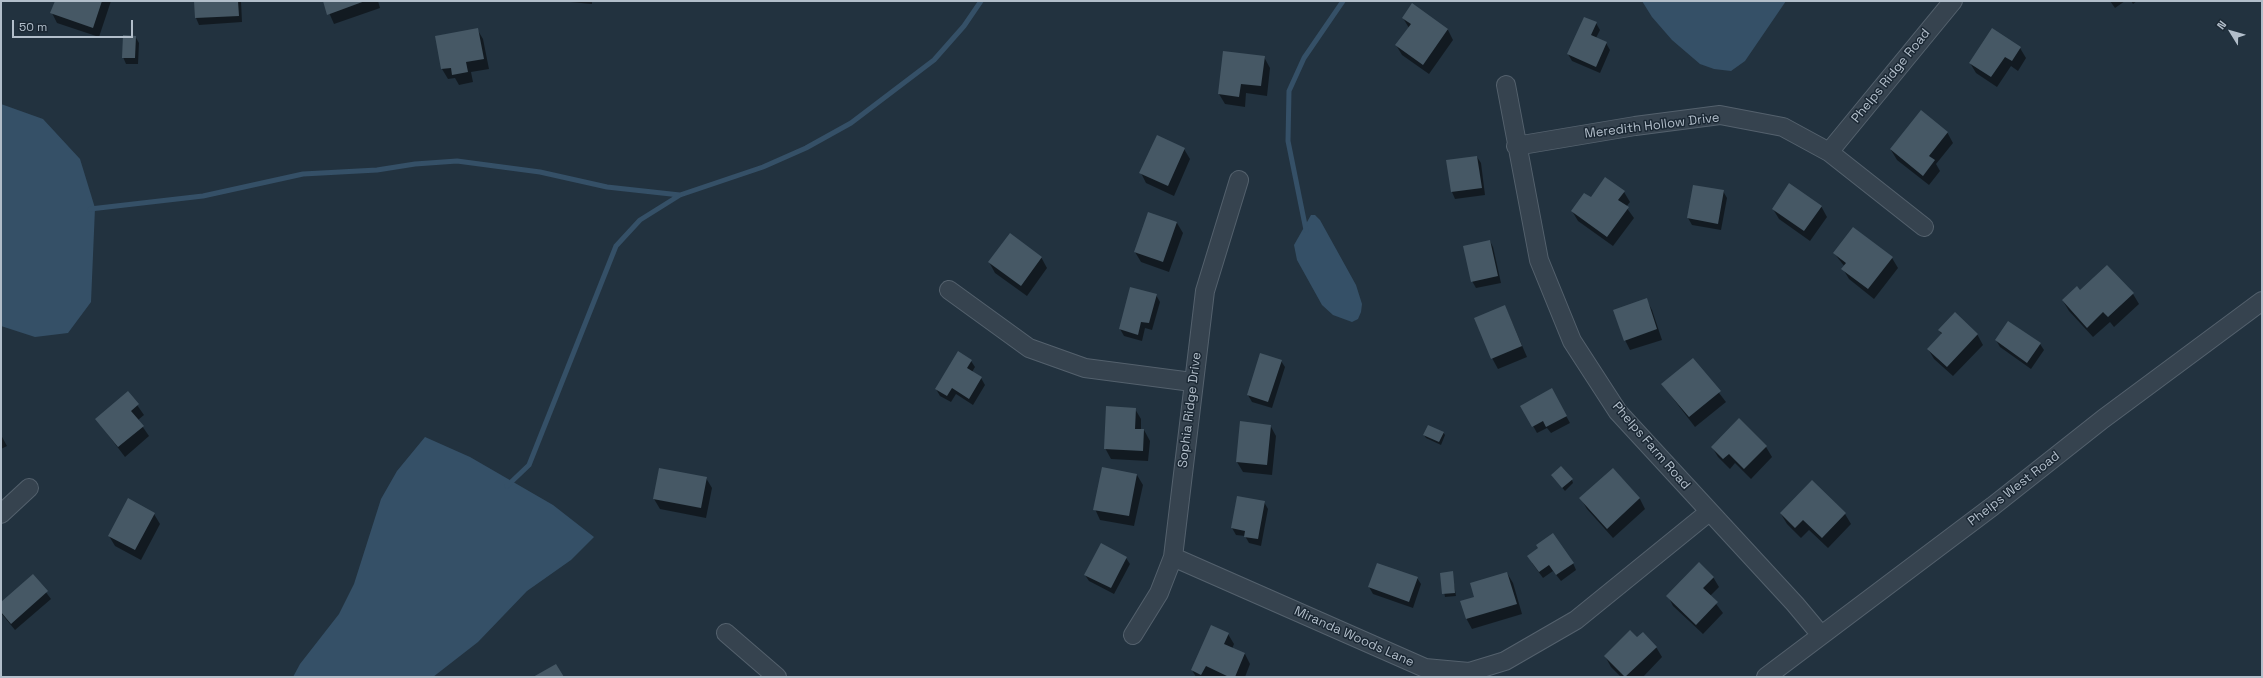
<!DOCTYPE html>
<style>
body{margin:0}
#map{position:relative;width:2263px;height:678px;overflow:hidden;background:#22323f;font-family:"Space Grotesk",sans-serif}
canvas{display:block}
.frame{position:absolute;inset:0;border:2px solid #b2beca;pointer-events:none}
.north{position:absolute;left:2211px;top:12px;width:40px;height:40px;-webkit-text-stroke:3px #1b2834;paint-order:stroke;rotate:307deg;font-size:11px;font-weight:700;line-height:16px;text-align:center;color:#b2beca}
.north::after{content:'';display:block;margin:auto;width:14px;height:18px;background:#b2beca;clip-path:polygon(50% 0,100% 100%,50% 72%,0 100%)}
.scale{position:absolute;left:12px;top:20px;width:121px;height:18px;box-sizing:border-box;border:2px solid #b2beca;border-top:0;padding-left:5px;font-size:12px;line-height:14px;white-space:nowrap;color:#b2beca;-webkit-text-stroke:3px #1b2834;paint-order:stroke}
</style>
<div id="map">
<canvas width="2263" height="678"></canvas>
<div class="frame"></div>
<div class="north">N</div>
<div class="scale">50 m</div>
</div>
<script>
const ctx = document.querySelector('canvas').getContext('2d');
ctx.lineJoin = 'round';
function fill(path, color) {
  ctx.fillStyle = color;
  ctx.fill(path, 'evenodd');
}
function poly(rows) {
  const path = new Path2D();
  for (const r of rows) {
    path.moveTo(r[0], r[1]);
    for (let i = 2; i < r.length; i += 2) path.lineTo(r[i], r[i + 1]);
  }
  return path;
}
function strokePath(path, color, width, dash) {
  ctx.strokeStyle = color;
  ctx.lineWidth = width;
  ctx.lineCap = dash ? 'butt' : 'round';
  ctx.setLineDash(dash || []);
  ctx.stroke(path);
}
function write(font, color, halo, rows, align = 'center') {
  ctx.font = font + ' "Space Grotesk",sans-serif';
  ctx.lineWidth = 3;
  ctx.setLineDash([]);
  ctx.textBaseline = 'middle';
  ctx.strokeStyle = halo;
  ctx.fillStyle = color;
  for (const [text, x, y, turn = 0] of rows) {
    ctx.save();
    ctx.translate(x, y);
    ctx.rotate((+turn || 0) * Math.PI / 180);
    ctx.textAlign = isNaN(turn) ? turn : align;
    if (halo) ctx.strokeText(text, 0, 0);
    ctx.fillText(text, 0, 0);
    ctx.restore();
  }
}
const water = poly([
 [1642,1,1786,1,1745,61,1731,71,1714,69,1700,64,1672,40,1652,17],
 [1,104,43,119,80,159,95,208,91,302,68,333,35,337,1,326],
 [1311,215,1315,215,1320,220,1356,285,1362,304,1361,312,1358,319,1352,322,1333,315,1322,305,1297,260,1294,245],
 [425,437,470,457,553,505,594,537,571,560,527,591,478,642,433,677,293,677,300,664,339,614,354,584,381,499,397,471]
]);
const shadow = poly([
 [56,1,111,1,99,37,57,23,52,13],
 [195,1,241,1,242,22,199,25,196,18],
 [324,1,378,1,380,8,334,24],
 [559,1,592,1,592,4],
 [2110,1,2125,1,2115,8],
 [2131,1,2137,1,2133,4],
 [1413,5,1448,30,1453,40,1429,74,1402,55,1396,45,1409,28,1403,18],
 [1596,23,1600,30,1596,38,1606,43,1610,50,1600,73,1572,61,1568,54],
 [477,29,483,39,489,69,471,72,473,82,459,85,455,78,448,79,442,69,436,37],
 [135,36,139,43,138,64,126,64,123,57],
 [2020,48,2026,58,2018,71,2011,66,1997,87,1976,73,1970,63],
 [1264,57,1270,68,1267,96,1246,93,1245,107,1225,104,1219,94],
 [1947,132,1953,143,1936,164,1940,171,1929,185,1897,160,1891,150],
 [1184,149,1190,159,1174,196,1146,183,1141,173],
 [1477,157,1481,163,1485,195,1455,199,1452,192,1447,161],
 [1694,186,1723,191,1727,198,1721,230,1692,225,1688,218],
 [1624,192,1630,202,1626,207,1634,218,1613,246,1578,221,1572,211,1591,199],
 [1821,206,1827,217,1810,241,1779,219,1773,209],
 [1149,214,1177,223,1183,233,1169,272,1141,262,1135,252],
 [1490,241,1493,247,1501,283,1476,288,1472,281],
 [1834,253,1892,258,1898,268,1874,299,1849,279,1843,269,1845,267],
 [1041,257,1047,268,1027,296,995,273,989,262],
 [1131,288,1156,295,1160,302,1152,330,1145,328,1142,341,1124,336,1120,329],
 [2080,291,2133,294,2139,304,2114,327,2110,322,2093,337,2069,311,2063,301],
 [1646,299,1652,310,1662,340,1630,350,1625,340],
 [1505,306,1527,357,1498,369,1492,358],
 [1939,330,1977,334,1983,345,1953,376,1934,359,1928,349,1942,335],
 [1996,340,2040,344,2044,350,2031,369,2000,347],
 [1261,354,1281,361,1285,367,1272,408,1252,402,1248,395],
 [1693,359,1726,402,1695,427,1662,384],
 [971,361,975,367,972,372,981,378,985,385,973,405,956,394,951,402,940,396,936,389],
 [1552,390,1570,423,1551,433,1547,428,1537,433,1522,406],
 [128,392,144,415,138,420,149,436,125,457,96,419],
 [1135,409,1141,419,1141,430,1144,430,1150,441,1148,461,1111,459,1105,448],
 [1241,423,1270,425,1276,436,1272,475,1243,472,1237,462],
 [1443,432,1445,435,1441,445,1426,438,1424,435],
 [1,435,7,446,1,449],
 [1712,447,1766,447,1772,457,1751,479,1735,463,1730,469,1718,457],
 [1613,469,1640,499,1645,509,1613,538,1587,509,1581,499],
 [1137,475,1143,485,1134,526,1100,520,1095,509],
 [1552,476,1572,480,1573,483,1565,491],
 [706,478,712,488,706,518,660,509,654,499],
 [1264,502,1268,509,1261,546,1249,543,1245,536,1236,535,1232,528],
 [154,514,160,524,141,560,115,546,109,536],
 [1781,514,1845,514,1851,524,1828,548,1809,530,1801,538,1787,524],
 [1126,558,1130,564,1114,594,1089,581,1085,575],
 [1532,563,1573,563,1576,570,1561,581,1553,571,1543,578],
 [1452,573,1456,596,1445,597,1441,574],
 [1507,573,1513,583,1522,614,1472,629,1466,618,1475,598],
 [33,575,51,599,15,630,1,613,1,603],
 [1713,577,1719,587,1710,596,1723,613,1703,634,1673,606,1668,596],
 [1417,578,1421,584,1413,608,1373,594,1369,587],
 [1228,634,1234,644,1232,649,1245,654,1250,664,1245,677,1196,677,1192,670],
 [1637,639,1656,647,1662,657,1643,677,1621,677,1611,667,1605,656]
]);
const stream = poly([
 [90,209,203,196,303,174,377,170,415,164,457,161,540,172,607,187,680,195],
 [1306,230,1288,141,1289,91,1304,58,1343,1],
 [507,486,529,465,616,246,640,220,680,195,763,167,806,148,851,123,934,60,964,26,981,1]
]);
const building = poly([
 [55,1,102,1,93,28,50,13],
 [194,1,238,1,239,16,195,18],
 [323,1,365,1,327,15],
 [1412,3,1448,29,1423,65,1395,45,1411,24,1402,18],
 [1584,17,1597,22,1591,35,1607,42,1596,67,1567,54],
 [478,28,484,59,466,62,468,72,452,75,451,68,441,69,435,36],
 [1992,28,2021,47,2012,61,2005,57,1991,77,1969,63],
 [123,35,136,36,135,58,122,58],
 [1223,51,1265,56,1261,86,1241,84,1239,97,1218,94],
 [1921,110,1948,132,1929,156,1935,160,1923,176,1890,149],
 [1157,135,1185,148,1168,186,1139,173],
 [1477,156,1482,188,1451,192,1446,160],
 [1605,177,1625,191,1618,200,1629,207,1607,237,1571,211,1584,193,1591,197],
 [1789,183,1822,206,1804,231,1772,209],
 [1693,185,1724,190,1718,224,1687,218],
 [1148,212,1177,222,1163,262,1134,252],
 [1853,227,1893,257,1868,289,1841,269,1846,263,1833,253],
 [1010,233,1042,257,1021,286,988,262],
 [1490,240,1498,276,1471,282,1463,246],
 [2107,265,2134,293,2108,317,2103,312,2087,328,2062,300,2077,286,2080,290],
 [1130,287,1157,294,1149,323,1141,322,1138,335,1119,329],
 [1647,298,1657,329,1624,341,1613,310],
 [1505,305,1522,346,1491,359,1474,318],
 [1955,312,1978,334,1947,367,1927,349,1942,333,1938,330],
 [2008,321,2041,343,2027,363,1995,340],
 [958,351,972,360,967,368,982,377,969,399,952,388,947,396,935,389],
 [1260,353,1282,360,1268,402,1247,395],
 [1693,358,1721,391,1689,417,1661,384],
 [1552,388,1567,416,1546,427,1543,421,1532,427,1520,406],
 [128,391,139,404,131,411,144,426,118,447,95,419],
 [1106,406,1136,408,1135,429,1144,429,1143,451,1104,449],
 [1739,418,1767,446,1744,469,1729,454,1723,459,1711,447],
 [1240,421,1271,425,1267,465,1236,462],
 [1428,425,1444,432,1439,442,1423,435],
 [1561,466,1573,479,1562,488,1551,475],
 [1102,467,1137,474,1129,516,1093,510],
 [659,468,707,477,701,508,653,499],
 [1613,468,1640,498,1607,529,1579,498],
 [1812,480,1846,513,1822,538,1803,520,1795,528,1780,513],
 [1237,496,1265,501,1258,539,1244,537,1245,531,1231,528],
 [128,498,155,513,135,550,108,536],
 [1553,533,1574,563,1556,575,1549,565,1539,572,1527,556,1538,548,1536,545],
 [1101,543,1127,557,1111,588,1084,575],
 [1699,562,1714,577,1703,588,1718,602,1696,625,1666,596],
 [1377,563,1418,577,1409,602,1368,587],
 [1453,571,1455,593,1442,594,1440,573],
 [1507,572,1517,604,1466,619,1460,601,1474,597,1470,583],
 [33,574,48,591,11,624,1,612,1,602],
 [1211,625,1229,633,1224,644,1245,653,1235,677,1229,677,1206,666,1201,675,1191,670],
 [1630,630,1637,637,1643,632,1657,647,1625,677,1604,656],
 [556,664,564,677,533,677]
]);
const street = poly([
 [1506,85,1539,260,1572,341,1618,412,1795,604,1821,635],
 [1516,146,1635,126,1720,115,1783,127,1829,152,1924,227],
 [1829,152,1953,1],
 [949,290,1029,348,1085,368,1192,382],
 [1,514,29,488],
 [1173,557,1425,668,1469,672,1505,661,1576,620,1709,512],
 [726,633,777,677],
 [1133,635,1159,593,1173,557,1205,291,1239,180],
 [1766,677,1993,506,2103,419,2262,301]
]);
const streetNames = [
 ["Phelps Ridge Road",1891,76,-51],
 ["Meredith Hollow Drive",1652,126,-7],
 ["Sophia Ridge Drive",1190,410,-83],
 ["Phelps Farm Road",1651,446,49],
 ["Phelps West Road",2014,489,-38],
 ["Miranda Woods Lane",1354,637,24]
];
fill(water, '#355067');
fill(shadow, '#0007');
strokePath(stream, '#355067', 5);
fill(building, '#465865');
strokePath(street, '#54616d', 20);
strokePath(street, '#36434f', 18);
write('13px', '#b2beca', '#1b2834', streetNames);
</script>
